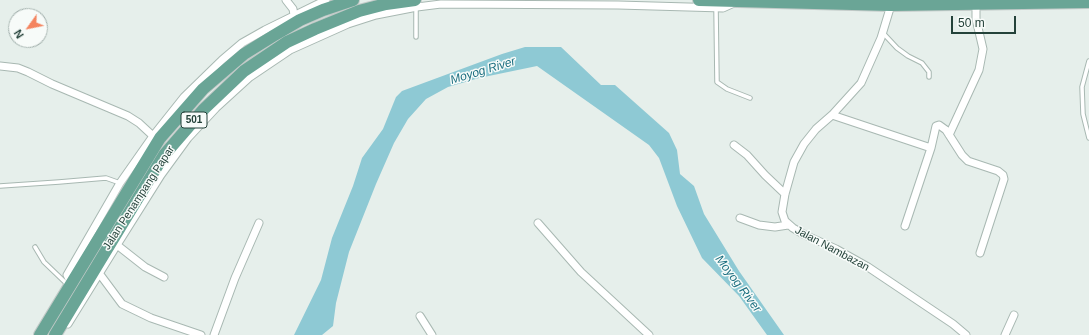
<!DOCTYPE html>
<style>
body{margin:0}
#map{position:relative;width:1089px;height:335px;overflow:hidden;background:#e6efeb;font-family:Helvetica,sans-serif}
canvas{display:block}
.north{position:absolute;left:8px;top:8px;width:40px;height:40px;box-sizing:border-box;background:#f7fbf9;border:1px solid #a3b1ad;border-radius:50%;rotate:237deg;font-size:11px;font-weight:700;line-height:16px;text-align:center;color:#24423a}
.north::after{content:'';display:block;margin:auto;width:14px;height:18px;background:#f4845f;clip-path:polygon(50% 0,100% 100%,50% 72%,0 100%)}
.scale{position:absolute;left:951px;top:16px;width:65px;height:18px;box-sizing:border-box;border:2px solid #24423a;border-top:0;padding-left:5px;font-size:12px;line-height:14px;white-space:nowrap;color:#24423a;-webkit-text-stroke:3px #f7fbf9;paint-order:stroke}
</style>
<div id="map">
<canvas width="1089" height="335"></canvas>
<div class="north">N</div>
<div class="scale">50 m</div>
</div>
<script>
const ctx = document.querySelector('canvas').getContext('2d');
ctx.lineJoin = 'round';
function fill(path, color) {
  ctx.fillStyle = color;
  ctx.fill(path, 'evenodd');
}
function poly(rows) {
  const path = new Path2D();
  for (const r of rows) {
    path.moveTo(r[0], r[1]);
    for (let i = 2; i < r.length; i += 2) path.lineTo(r[i], r[i + 1]);
  }
  return path;
}
function strokePath(path, color, width, dash) {
  ctx.strokeStyle = color;
  ctx.lineWidth = width;
  ctx.lineCap = dash ? 'butt' : 'round';
  ctx.setLineDash(dash || []);
  ctx.stroke(path);
}
function write(font, color, halo, rows, align = 'center') {
  ctx.font = font + ' Helvetica,sans-serif';
  ctx.lineWidth = 3;
  ctx.setLineDash([]);
  ctx.textBaseline = 'middle';
  ctx.strokeStyle = halo;
  ctx.fillStyle = color;
  for (const [text, x, y, turn = 0] of rows) {
    ctx.save();
    ctx.translate(x, y);
    ctx.rotate((+turn || 0) * Math.PI / 180);
    ctx.textAlign = isNaN(turn) ? turn : align;
    if (halo) ctx.strokeText(text, 0, 0);
    ctx.fillText(text, 0, 0);
    ctx.restore();
  }
}
const water = poly([
 [525,47,561,47,601,85,615,85,669,133,677,150,680,174,694,186,704,214,739,271,784,335,767,335,739,296,702,258,677,206,659,158,649,145,537,66,479,78,448,87,426,99,408,119,394,143,376,184,349,252,336,303,333,326,322,335,294,335,321,280,332,238,353,186,362,158,383,129,396,97,402,91,502,54]
]);
const service = poly([
 [716,8,717,82,727,89,750,98],
 [883,33,897,48,908,56,922,63,929,72,929,77],
 [416,37,416,8],
 [1089,61,1082,87,1083,114,1089,138],
 [0,186,59,182,106,178,120,183],
 [35,247,44,262,68,285]
]);
const minor = poly([
 [286,0,293,9,294,15],
 [891,5,881,38,861,83,832,115,816,129,804,144,794,162,785,194,782,212,785,221,793,228,805,235,836,249,868,267,953,324,966,335],
 [0,66,18,68,28,72,52,84,128,116,139,123,153,136],
 [832,115,931,148,905,226],
 [949,135,979,70,983,49,976,19,976,4],
 [734,145,747,155,765,175,785,194],
 [931,148,936,126,939,125,946,130,962,155,968,161,998,171,1003,175,1004,179,980,253],
 [740,218,759,225,775,227,788,225],
 [538,223,581,272,649,335],
 [117,245,145,267,164,277],
 [99,273,122,304,151,318,201,335],
 [71,283,67,275,120,183,153,136,184,97,222,60,242,43,265,30,326,0],
 [420,316,432,335],
 [68,324,117,245,161,175,188,138,216,108,250,77,290,50,348,24,376,15,417,7,441,4,618,5,723,8,734,3],
 [214,335,235,278,259,223],
 [1005,335,1014,315]
]);
const primary = poly([
 [699,0,891,5,1089,2],
 [40,335,160,138,203,89,244,54,273,36,300,20,323,10,353,0],
 [55,335,164,155,204,109,244,71,287,42,315,29,359,11,386,4,415,0]
]);
const shields = [
 [194,120,26]
];
const shieldNames = [
 ["501",194,120]
];
const streetNames = [
 ["Jalan Penampang Papar",139,198,-57],
 ["Jalan Nambazan",832,249,28]
];
const waterNames = [
 ["Moyog River",483,71,-17],
 ["Moyog River",738,284,53]
];
fill(water, '#8ec9d4');
strokePath(service, '#a8b8b2', 5.5);
strokePath(minor, '#a8b8b2', 9);
strokePath(primary, '#c2cac8', 14);
strokePath(service, '#fff', 3.5);
strokePath(minor, '#fff', 7);
strokePath(primary, '#6aa596', 12);
for (const [x, y, w] of shields) {
  const box = new Path2D();
  box.roundRect(x - w / 2, y - 8, w, 16, 3);
  ctx.fillStyle = '#f7fbf9';
  ctx.fill(box);
  strokePath(box, '#24423a', 1);
}
write('bold 10px', '#24423a', null, shieldNames);
write('11px', '#24423a', '#f7fbf9', streetNames);
write('italic 12px', '#1c6f80', '#f7fbf9', waterNames);
</script>
